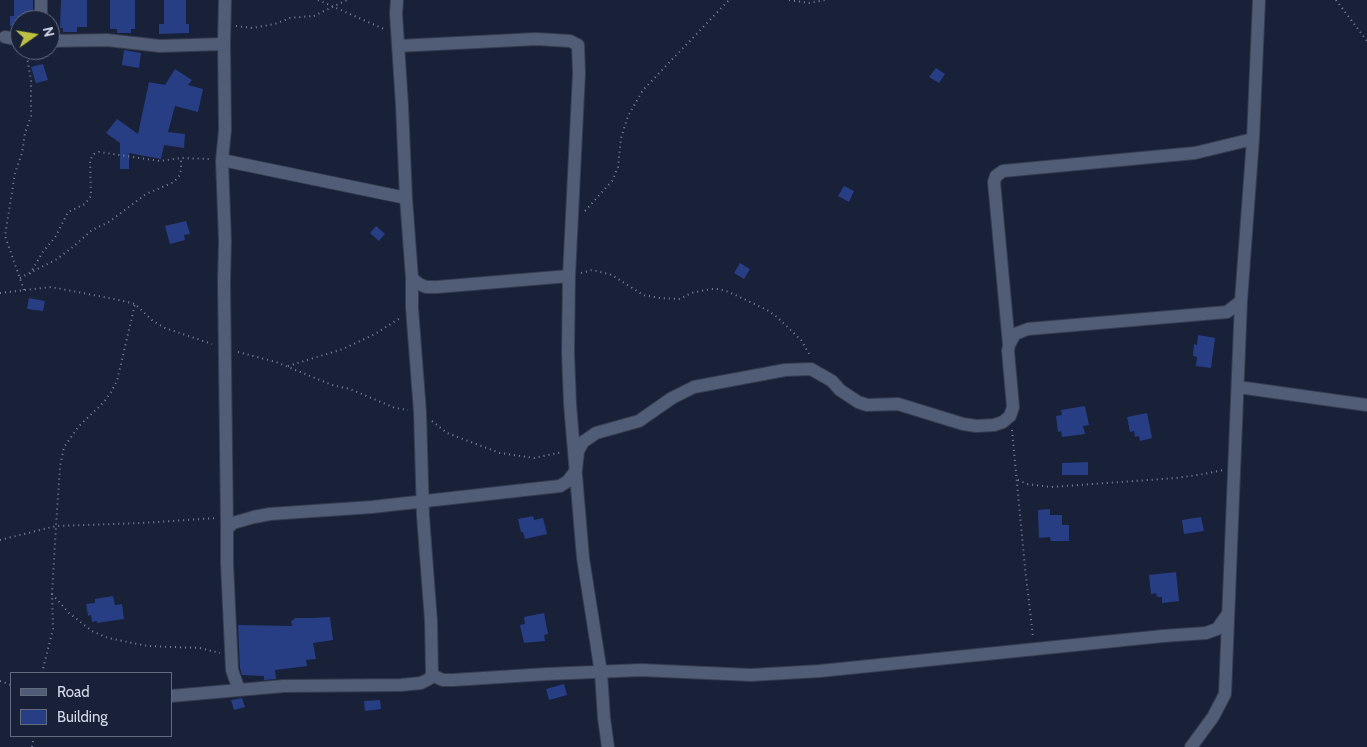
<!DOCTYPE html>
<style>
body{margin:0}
#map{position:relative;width:1367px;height:747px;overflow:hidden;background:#182138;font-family:Cabin,sans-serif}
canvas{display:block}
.legend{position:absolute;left:10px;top:672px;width:162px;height:65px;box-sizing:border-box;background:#182138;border:1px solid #636b7f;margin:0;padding:6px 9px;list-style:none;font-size:15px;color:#d3d9e9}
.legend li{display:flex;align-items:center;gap:10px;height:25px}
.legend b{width:25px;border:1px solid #636b7f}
.north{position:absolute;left:10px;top:10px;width:50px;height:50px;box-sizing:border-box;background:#182138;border:1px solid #636b7f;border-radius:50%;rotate:77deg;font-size:14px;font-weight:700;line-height:20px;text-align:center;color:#d3d9e9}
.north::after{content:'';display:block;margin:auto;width:18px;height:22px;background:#bebf42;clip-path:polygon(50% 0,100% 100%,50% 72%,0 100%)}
</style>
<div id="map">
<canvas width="1367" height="747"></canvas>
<ul class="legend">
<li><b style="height:6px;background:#515c76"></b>Road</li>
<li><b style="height:14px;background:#273e84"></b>Building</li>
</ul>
<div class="north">N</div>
</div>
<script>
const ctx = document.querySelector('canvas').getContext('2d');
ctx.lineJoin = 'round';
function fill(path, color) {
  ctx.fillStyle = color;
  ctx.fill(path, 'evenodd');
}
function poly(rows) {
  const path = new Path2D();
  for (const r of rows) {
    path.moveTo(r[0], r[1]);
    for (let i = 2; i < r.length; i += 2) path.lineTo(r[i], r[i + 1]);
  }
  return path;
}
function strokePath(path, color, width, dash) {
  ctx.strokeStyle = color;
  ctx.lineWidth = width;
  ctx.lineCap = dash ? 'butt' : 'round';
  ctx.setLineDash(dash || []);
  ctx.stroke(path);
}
const building = poly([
 [14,0,33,0,33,20,20,20,20,26,10,26,10,16,14,16],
 [61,0,87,0,87,27,77,27,77,32,63,32,63,28,60,28],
 [110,0,135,0,135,29,131,29,131,33,117,33,117,29,110,29],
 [164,0,186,0,186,24,189,24,189,33,159,34,159,24,164,24],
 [124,50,141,53,139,68,122,65],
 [43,64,48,80,36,83,31,67],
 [936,68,945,74,939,83,929,77],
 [175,69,192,80,188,85,203,89,198,112,175,106,168,132,185,134,184,148,164,145,161,159,129,153,129,169,120,169,120,143,106,133,117,119,138,134,149,82,165,85],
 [844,186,854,191,849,202,838,196],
 [186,221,190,234,184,235,185,240,170,244,165,226],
 [376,226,385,234,379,241,370,233],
 [740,263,750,269,744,279,734,273],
 [29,298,45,301,43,311,27,309],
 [1198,335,1215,338,1211,368,1196,366,1197,357,1193,356,1194,344,1197,345],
 [1085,406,1089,425,1083,426,1085,434,1062,437,1061,431,1058,432,1056,416,1062,415,1061,410],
 [1147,413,1152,438,1140,441,1139,436,1135,437,1134,431,1130,432,1127,417],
 [1088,462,1088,475,1062,475,1062,463],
 [1050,509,1050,515,1062,515,1062,525,1069,525,1069,541,1051,541,1050,537,1039,538,1038,510],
 [533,516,534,520,543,518,547,534,525,539,523,532,521,532,518,519],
 [1201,517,1204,531,1184,534,1182,520],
 [1176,572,1179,601,1162,603,1162,597,1157,597,1156,593,1151,594,1149,575],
 [113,596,115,605,122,604,124,619,97,623,97,621,92,622,91,615,88,616,86,604,95,603,95,599],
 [544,613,548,634,544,635,545,641,524,643,520,625,525,624,524,617],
 [330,617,333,640,313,643,316,659,306,660,307,666,275,670,276,679,264,680,264,676,242,675,240,668,238,625,292,626,291,621,295,619,294,618,314,618],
 [564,684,567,695,549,700,546,689],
 [242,698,245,707,234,710,231,700],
 [380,700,381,709,365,711,364,701]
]);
const path = poly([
 [318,0,384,29],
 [789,0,809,3,825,0],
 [1336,0,1367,41],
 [314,16,347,0],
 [236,26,252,28,275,24,290,18,312,16],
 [585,211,612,181,618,167,621,138,628,116,643,90,729,0],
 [581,273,592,270,612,275,643,295,660,298,680,299,691,293,711,289,718,289,729,292,767,310,777,317,801,340,811,357],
 [30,274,42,253,56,236,68,212,85,204,91,196,90,160,94,154,99,152,160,161,181,158,211,159],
 [20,278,57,259,74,246,92,230,109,222,146,194,174,182,179,176,181,170,181,158],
 [24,290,5,236,15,173,22,153,25,133,31,116,31,81,26,50],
 [0,293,51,287,119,300,135,304,153,321,165,328,212,344],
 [238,352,276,362,332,385,350,389,395,408,408,410],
 [288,366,343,349,375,334,400,318],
 [432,421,447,433,500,453,534,458,563,452],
 [1012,430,1025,568,1033,637],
 [1018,480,1027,484,1051,487,1176,478,1204,474,1223,470],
 [0,540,56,526,142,523,216,518],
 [52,594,69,613,92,631,108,638,148,646,200,648,220,653],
 [42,673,53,629,52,594,56,526,60,467,64,447,79,426,104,402,111,392,117,381,135,304],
 [0,681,11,685],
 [32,747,34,736]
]);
const minor = poly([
 [41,20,41,0],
 [5,37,20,40],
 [50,41,107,40,160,46,224,44,225,0],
 [224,43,225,130,222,160,225,241,224,281,227,529],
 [398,46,536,39,570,41,578,45,579,73,569,276,568,352,570,404,583,558,601,673,604,718,608,747],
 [222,160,406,198],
 [412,278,419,284,426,287,437,287,569,276],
 [1009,345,994,182,996,176,1003,171,1195,153,1253,139],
 [1238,387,1367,405],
 [432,674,436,677,443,680,453,680,547,674,641,670,751,675,820,671,1163,636,1206,633,1217,629,1227,615],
 [239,690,232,670,227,564,227,529,233,523,254,517,270,514,372,507,560,486,568,481,576,470,578,451,583,442,596,433,639,421,672,398,694,387,785,370,811,369,832,381,840,390,858,402,867,405,898,404,963,424,976,426,994,425,1003,422,1010,416,1013,407,1008,351,1009,345,1015,334,1028,329,1227,312,1241,301],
 [171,696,284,686,401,685,421,683,429,679,432,674,431,621,423,516,420,412,412,308,412,278,406,198,402,105,396,14,397,0],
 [1191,747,1213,717,1225,694,1241,301,1253,139,1259,0]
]);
fill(building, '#273e84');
strokePath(minor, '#363c4f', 14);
strokePath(path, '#7d8598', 2, [1, 4]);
strokePath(minor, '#515c76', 12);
</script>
